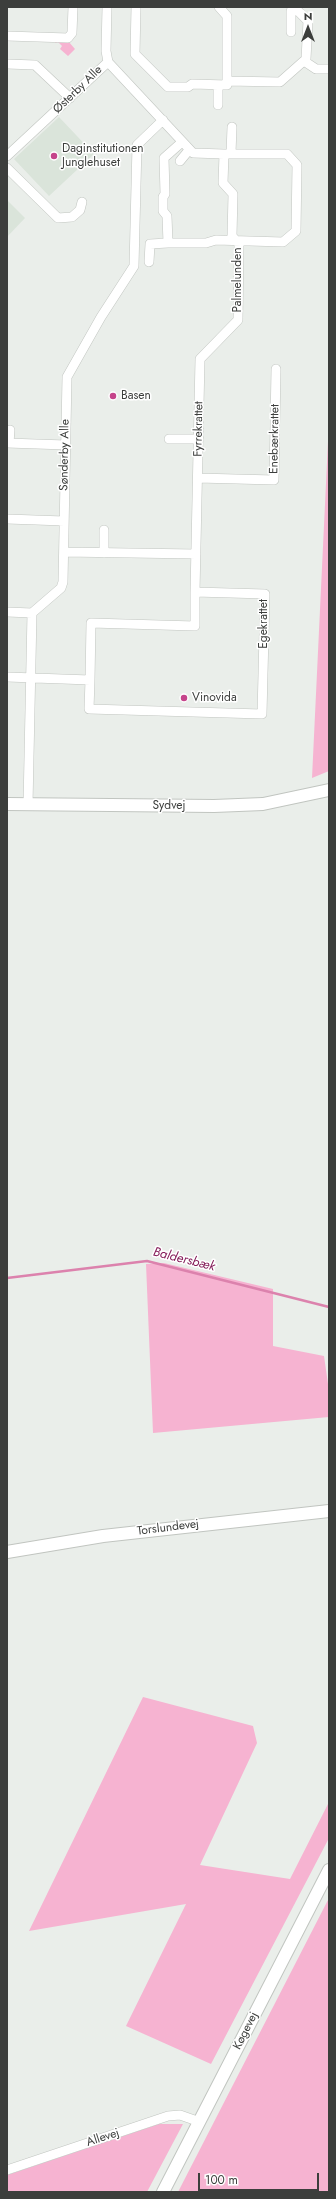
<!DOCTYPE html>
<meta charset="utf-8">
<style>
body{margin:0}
#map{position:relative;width:336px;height:2199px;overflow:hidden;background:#eaeeea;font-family:Jost,sans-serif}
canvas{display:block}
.frame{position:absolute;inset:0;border:8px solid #3c3e3c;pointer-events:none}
.north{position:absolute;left:288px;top:8px;width:40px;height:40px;-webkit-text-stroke:3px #fff;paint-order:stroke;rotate:0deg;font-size:11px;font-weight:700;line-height:16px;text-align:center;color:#3c3e3c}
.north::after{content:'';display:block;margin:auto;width:14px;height:18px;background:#3c3e3c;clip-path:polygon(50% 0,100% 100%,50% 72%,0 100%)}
.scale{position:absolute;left:198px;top:2173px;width:121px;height:18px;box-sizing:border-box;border:2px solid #3c3e3c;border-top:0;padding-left:5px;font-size:12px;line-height:14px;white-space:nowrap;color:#3c3e3c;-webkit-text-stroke:3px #fff;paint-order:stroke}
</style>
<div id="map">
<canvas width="336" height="2199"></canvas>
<div class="frame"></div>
<div class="north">N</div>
<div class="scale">100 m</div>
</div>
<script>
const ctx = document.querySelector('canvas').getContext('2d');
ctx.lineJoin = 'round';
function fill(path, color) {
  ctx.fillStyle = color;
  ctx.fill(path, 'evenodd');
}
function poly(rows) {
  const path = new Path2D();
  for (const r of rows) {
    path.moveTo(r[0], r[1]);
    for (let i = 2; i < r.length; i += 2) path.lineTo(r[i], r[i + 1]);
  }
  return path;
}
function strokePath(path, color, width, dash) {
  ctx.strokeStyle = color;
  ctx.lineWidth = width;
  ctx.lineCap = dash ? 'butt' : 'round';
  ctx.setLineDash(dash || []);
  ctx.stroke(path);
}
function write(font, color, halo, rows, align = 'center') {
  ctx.font = font + ' Jost,sans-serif';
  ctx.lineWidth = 3;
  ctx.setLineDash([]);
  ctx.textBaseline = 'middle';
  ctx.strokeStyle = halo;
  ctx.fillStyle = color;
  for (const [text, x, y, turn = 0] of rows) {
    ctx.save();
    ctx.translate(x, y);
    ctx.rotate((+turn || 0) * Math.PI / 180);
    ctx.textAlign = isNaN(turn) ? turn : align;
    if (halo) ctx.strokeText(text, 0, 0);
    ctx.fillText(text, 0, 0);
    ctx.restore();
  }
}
const built = poly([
 [59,117,94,154,49,196,14,159],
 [7,200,25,218,7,237]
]);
const green = poly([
 [56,41,68,41,75,49,68,56,60,49,62,46,58,42,55,43],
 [329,420,329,771,312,778],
 [164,1263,273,1289,273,1346,324,1356,329,1391,329,1417,153,1433,146,1264],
 [143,1697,253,1726,257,1743,200,1865,290,1879,329,1802,329,1838,211,2064,126,2026,186,1904,29,1931],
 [329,1898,329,2192,178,2192],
 [159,2124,183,2124,147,2192,7,2192,7,2175]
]);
const stream = poly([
 [7,1278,147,1261,329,1307]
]);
const street = poly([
 [136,7,135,54,168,87,188,87,192,84,227,85,227,16,219,7],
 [291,32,291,11,294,8],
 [7,36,68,38,72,33,73,7],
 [304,61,316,69,329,69],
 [108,62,193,153,224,154,223,183,233,194,232,236,239,244,238,320,200,359,195,592],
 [7,64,35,65,70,98],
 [227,81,280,82,306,59,308,21,294,7],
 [218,105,218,85],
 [182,142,164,158,165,194,163,197,163,211,167,216,168,243,206,243,216,240,283,242,296,231,297,165,287,154,224,154],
 [231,153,232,127],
 [7,156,108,62,106,51,107,7],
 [180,161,189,150],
 [7,168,58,218,72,217,80,210,82,202],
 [149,262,150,244,168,243],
 [169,439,199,439],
 [7,443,66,445],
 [9,443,10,430],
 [198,478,274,480,276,369],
 [7,519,64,521],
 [64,552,196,554],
 [104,553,104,530],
 [7,612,32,613],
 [7,677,90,680,89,709,262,714,265,594,195,592,195,626,91,623,90,680],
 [28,805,32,613,61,588,63,582,67,377,101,317,134,266,137,145,163,120],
 [7,2170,168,2116,180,2115,200,2122]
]);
const secondary = poly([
 [7,804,214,806,263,804,329,790],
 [7,1552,103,1536,329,1511],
 [163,2192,329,1870]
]);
const markers = [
 [54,156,4,"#c5438a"],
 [113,396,4,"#c5438a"],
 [184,698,4,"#c5438a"]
];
const streetNames = [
 ["Østerby Alle",78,90,-44],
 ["Palmelunden",238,280,-90],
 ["Fyrrekrattet",199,429,-89],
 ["Enebærkrattet",275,439,-89],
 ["Sønderby Alle",65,455,-89],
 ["Egekrattet",264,624,-90],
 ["Sydvej",169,806],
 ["Torslundevej",168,1528,-7],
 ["Køgevej",246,2031,-63],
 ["Allevej",103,2138,-18]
];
const poiNames = [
 ["Daginstitutionen",62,149],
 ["Junglehuset",62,163],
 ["Basen",121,396],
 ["Vinovida",192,698]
];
const waterNames = [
 ["Baldersbæk",184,1260,14]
];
fill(built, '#dae4da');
fill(green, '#f6b3d1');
strokePath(stream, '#dc82ad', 2.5);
strokePath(street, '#c1c5c0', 10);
strokePath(secondary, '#c1c5c0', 14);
strokePath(street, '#fff', 9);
strokePath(secondary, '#fff', 12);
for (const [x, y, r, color] of markers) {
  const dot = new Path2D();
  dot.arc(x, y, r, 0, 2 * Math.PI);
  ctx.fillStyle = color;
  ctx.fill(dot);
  strokePath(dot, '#fff', 1.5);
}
write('12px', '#3c3e3c', '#fff', streetNames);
write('12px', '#3c3e3c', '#fff', poiNames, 'left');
write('italic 13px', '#841a58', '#fff', waterNames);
</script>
